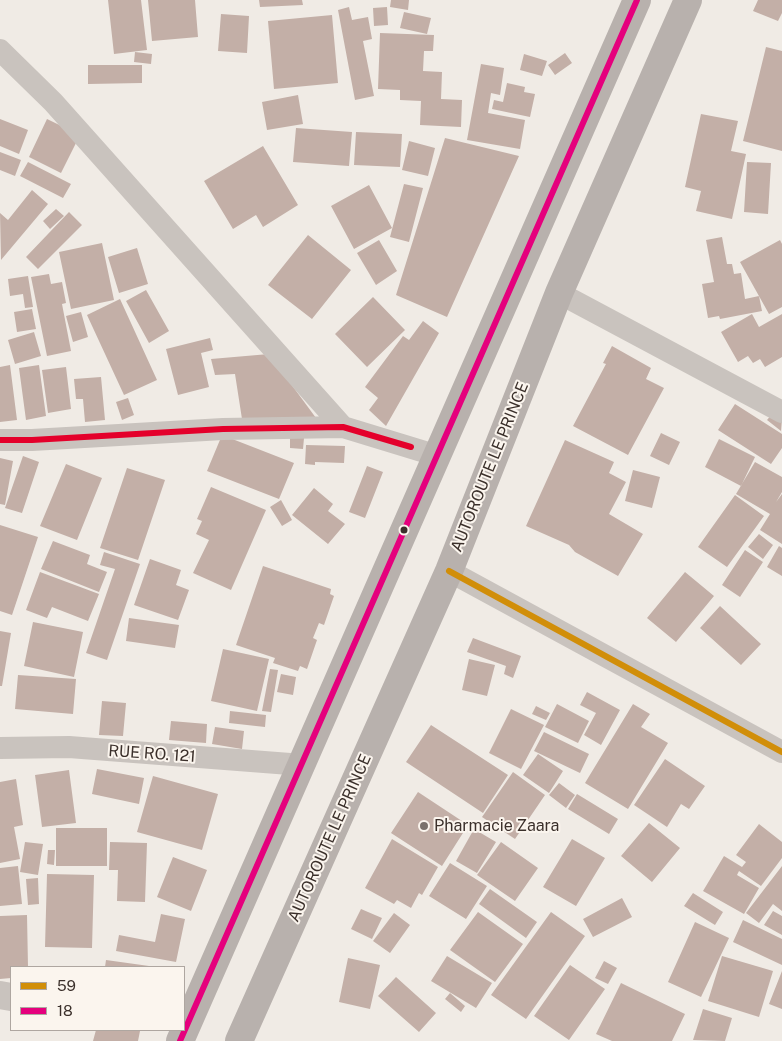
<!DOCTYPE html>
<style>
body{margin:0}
#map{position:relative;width:782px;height:1041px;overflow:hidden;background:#f0ebe5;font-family:"Public Sans",sans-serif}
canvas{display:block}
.legend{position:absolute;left:10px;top:966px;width:175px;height:65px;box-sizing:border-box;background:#fbf5ee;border:1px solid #aea6a0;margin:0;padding:6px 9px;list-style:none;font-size:15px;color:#3b302b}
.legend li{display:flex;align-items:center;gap:10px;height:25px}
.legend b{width:25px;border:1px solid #aea6a0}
</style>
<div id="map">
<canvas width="782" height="1041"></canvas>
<ul class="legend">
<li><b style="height:6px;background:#d18e09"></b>59</li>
<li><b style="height:6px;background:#e5007d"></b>18</li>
</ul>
</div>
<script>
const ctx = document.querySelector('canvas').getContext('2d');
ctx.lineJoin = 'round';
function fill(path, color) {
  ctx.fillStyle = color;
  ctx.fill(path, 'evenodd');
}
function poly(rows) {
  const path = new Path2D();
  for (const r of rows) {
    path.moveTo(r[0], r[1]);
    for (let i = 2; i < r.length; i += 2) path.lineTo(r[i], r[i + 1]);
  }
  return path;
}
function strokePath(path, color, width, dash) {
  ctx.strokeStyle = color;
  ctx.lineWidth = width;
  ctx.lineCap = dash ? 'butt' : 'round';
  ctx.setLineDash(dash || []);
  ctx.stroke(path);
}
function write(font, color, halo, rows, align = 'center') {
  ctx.font = font + ' "Public Sans",sans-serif';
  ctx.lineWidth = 4;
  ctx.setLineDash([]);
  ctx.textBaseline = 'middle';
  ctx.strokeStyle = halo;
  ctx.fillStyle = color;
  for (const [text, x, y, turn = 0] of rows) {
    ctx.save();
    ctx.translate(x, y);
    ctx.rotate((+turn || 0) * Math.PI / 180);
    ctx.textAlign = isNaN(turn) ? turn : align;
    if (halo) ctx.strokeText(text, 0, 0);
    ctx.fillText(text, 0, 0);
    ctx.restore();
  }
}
const building = poly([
 [108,0,141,0,147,50,114,54],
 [148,0,195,0,198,37,152,41],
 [259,0,302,0,303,5,260,7],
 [391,0,409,0,408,10,390,7],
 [758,0,782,0,782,13,778,21,753,11],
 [349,7,352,20,368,17,372,39,363,41,374,96,355,100,338,10],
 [387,7,388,25,374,26,373,8],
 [404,12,431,18,427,34,400,28],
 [221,14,249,16,247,53,218,51],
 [332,15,338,83,274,89,268,21],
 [380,33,434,35,433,51,424,51,423,71,442,72,441,99,462,100,461,127,420,125,421,101,400,100,400,90,378,89],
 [766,47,782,51,782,151,743,141],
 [135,52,152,54,151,64,134,62],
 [565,53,572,63,555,75,548,65],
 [524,54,547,61,542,76,520,70],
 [481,64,504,68,500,95,491,93,488,113,525,120,520,149,467,140],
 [88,65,142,65,142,83,88,84],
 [507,83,525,87,524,92,535,94,530,117,492,109,494,100,503,102],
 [298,95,303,124,267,130,262,102],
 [701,114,738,121,731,151,746,154,732,219,696,211,701,191,685,187],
 [0,119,28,130,19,154,0,146],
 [47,119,80,135,61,173,29,157],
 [296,128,352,132,349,166,293,162],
 [356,132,402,134,400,167,354,165],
 [445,138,519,156,447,317,396,295],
 [409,141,435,148,428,176,402,170],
 [263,146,298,205,263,227,256,215,233,229,204,181],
 [0,152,21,160,15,176,0,170],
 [28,162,71,184,63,198,20,176],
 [747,162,771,163,768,214,744,212],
 [404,184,423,188,409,242,390,237],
 [369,185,392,228,354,249,331,206],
 [32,190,48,204,1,260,0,213,8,220],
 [56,209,64,216,50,229,43,221],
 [69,212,82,225,38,269,26,257],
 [308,235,351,270,312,319,268,285],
 [722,237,727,264,732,264,734,274,741,273,745,299,759,296,762,311,720,319,719,316,708,318,702,284,714,282,706,240],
 [379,240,397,271,376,285,357,253],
 [780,240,782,244,782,307,769,314,740,262],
 [102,243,114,300,71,309,59,252],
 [137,248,148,284,119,293,108,257],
 [49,274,51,284,62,282,66,303,62,304,71,351,47,356,31,277],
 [28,276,33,307,25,308,23,294,10,296,8,279],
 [146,290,169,331,149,343,126,301],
 [373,297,405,330,367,367,335,334],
 [120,299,157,380,124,395,87,315],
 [32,309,36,329,17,332,14,312],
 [81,312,88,337,73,342,66,316],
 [752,314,759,327,782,314,782,357,765,367,760,359,753,363,748,356,738,362,721,332],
 [423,321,439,333,386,426,369,410,378,398,365,387,403,336,409,340],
 [34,332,41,356,15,364,8,340],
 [210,338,213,350,201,353,209,387,178,395,166,349],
 [612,346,651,368,646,379,664,388,628,455,573,426,606,364,603,363],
 [269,354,316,418,242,419,235,374,215,375,211,359],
 [10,365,17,420,0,422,0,367],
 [39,365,46,416,26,420,19,368],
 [66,367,71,409,48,413,42,370],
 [101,377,105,420,85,422,83,399,76,399,74,379],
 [128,398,134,415,122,420,116,402],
 [735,404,782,434,782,448,771,464,718,430],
 [773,413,782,419,781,431,767,420],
 [661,433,680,442,669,465,650,456],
 [222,435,294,463,279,499,207,471],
 [290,437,304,438,303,449,290,448],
 [719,439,755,457,741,486,705,467],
 [565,440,614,462,609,473,626,482,609,514,643,534,618,576,575,552,569,545,526,526],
 [306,445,345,446,344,463,315,462,315,465,305,464],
 [23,456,39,462,22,513,5,508],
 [0,458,13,461,5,505,0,504],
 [755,462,782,477,782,492,776,502,782,494,782,544,760,530,770,514,736,494],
 [66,464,102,478,77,540,40,526],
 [367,466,383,472,365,518,349,512],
 [127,468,165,480,138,560,100,548],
 [633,470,660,477,652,508,625,501],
 [211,487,266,510,231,590,193,573,209,540,196,534,202,521,197,519],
 [314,488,333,504,328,511,345,524,328,544,292,515],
 [735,495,764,516,727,567,698,547],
 [281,500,292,520,282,526,270,507],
 [0,525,38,537,12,615,0,611],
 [759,534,773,545,763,559,748,547],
 [53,541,90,555,87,564,107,572,99,592,41,569],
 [779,546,782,548,782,576,767,567],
 [745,550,763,562,740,597,722,585],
 [104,552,140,564,107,660,86,653,115,569,100,565],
 [150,559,181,570,176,585,189,590,178,620,134,605],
 [263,566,331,589,330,594,334,596,324,625,319,623,313,638,317,640,307,669,300,666,298,671,273,663,275,658,236,645],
 [40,572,99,594,88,621,52,607,47,618,26,610],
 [685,572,714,596,676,642,647,618],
 [720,606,761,644,741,665,700,628],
 [129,618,179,625,175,648,126,641],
 [33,622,83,632,74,677,24,666],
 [0,631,11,633,2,686,0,686],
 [473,638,521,656,513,678,504,674,506,666,467,652],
 [223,649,269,659,257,711,211,701],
 [469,659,495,665,487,696,462,690],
 [270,669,278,670,271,712,262,711],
 [281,674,296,677,293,695,277,692],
 [18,675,76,679,73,714,15,709],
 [587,692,620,710,601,745,584,735,596,713,580,705],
 [102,701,126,703,123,736,99,735],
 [557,704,589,721,578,743,545,727],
 [633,704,650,714,641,727,668,743,628,809,585,783],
 [536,706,550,713,546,720,532,714],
 [511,709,544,725,521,769,489,753],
 [230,711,266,715,265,727,229,723],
 [171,721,207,724,206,743,169,740],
 [431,725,508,775,483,813,406,762],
 [215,727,244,731,242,749,212,744],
 [544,732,589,754,580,773,534,751],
 [538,754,563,771,549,793,523,775],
 [665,759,705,786,689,809,681,804,667,827,634,805],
 [97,769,144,778,139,804,92,794],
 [69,770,76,823,42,827,35,775],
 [513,772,545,795,515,839,482,817],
 [153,776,218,794,202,850,137,832],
 [16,779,23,825,14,827,20,859,0,863,0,782],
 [559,783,575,795,566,808,549,795],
 [418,792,468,825,442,866,391,833],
 [577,794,618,819,609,834,568,809],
 [649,823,680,848,652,882,621,856],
 [759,824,782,842,782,858,761,886,739,871,737,875,759,888,744,914,703,891,724,856,742,867,746,862,736,855],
 [56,828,107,828,107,866,56,866],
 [474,829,496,842,477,873,456,861],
 [392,839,438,867,422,895,419,893,411,908,397,900,394,904,365,888],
 [572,839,605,858,576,906,543,887],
 [25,842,43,844,38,875,20,872],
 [110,842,147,843,145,902,117,901,118,870,109,870],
 [501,842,538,868,515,901,477,875],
 [48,850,55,850,54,865,47,864],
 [173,857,207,870,191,911,157,897],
 [450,863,487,886,466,919,429,896],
 [18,866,22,904,0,906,0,868],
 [782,866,782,911,773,904,759,923,746,913],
 [47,874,94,875,92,948,45,947],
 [38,878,39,904,28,905,26,879],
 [490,889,537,922,526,938,479,904],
 [693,893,723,912,715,925,684,906],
 [622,898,632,917,593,937,583,919],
 [361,909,382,918,372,939,351,929],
 [773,911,782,916,782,935,764,925],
 [478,912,523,944,495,982,450,950],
 [551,912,585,936,526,1019,491,995],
 [394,913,410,925,390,953,373,941],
 [161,914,185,919,176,962,116,951,119,935,155,942],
 [27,915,28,967,11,967,11,978,0,979,0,916],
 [743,920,782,939,782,965,733,942],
 [695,922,729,938,701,997,668,982],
 [447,956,492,983,476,1008,431,981],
 [722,956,773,971,759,1017,708,1001],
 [348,958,380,965,370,1009,339,1002],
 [106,960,149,966,149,967,105,967],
 [604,961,617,968,608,984,595,978],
 [570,965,605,989,569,1040,534,1016],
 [782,971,782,1009,769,1004],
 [396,977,436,1013,419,1032,378,996],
 [621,983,685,1014,672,1041,612,1041,596,1034],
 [450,993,465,1006,461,1012,445,999],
 [703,1009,732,1018,725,1041,693,1040],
 [96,1030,135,1030,140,1031,138,1041,93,1041]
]);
const minor = poly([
 [0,50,53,102,343,427],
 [559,293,782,412],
 [0,440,32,440,223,429,343,427,438,456],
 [449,571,782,752],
 [0,748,69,747,303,765]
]);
const tertiary = poly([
 [0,995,11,997]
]);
const primary = poly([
 [180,1041,637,0],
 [239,1041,449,571,559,293,688,0]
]);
const bus1 = poly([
 [449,571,782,752]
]);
const bus2 = poly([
 [180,1041,637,0]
]);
const bus3 = poly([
 [0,440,32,440,223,429,343,427,411,447]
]);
const markers = [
 [404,530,4.5,"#3b302b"],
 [424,826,5,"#7a716c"]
];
const streetNames = [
 ["AUTOROUTE LE PRINCE",490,467,-68],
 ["RUE RO. 121",152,754,4],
 ["AUTOROUTE LE PRINCE",330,838,-66]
];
const poiNames = [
 ["Pharmacie Zaara",434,826]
];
fill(building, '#c3afa7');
strokePath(minor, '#c9c3be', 22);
strokePath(tertiary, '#c9c3be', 28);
strokePath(primary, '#b8b1ad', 28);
strokePath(bus1, '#d18e09', 6);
strokePath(bus2, '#e5007d', 6);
strokePath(bus3, '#e4002b', 6);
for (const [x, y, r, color] of markers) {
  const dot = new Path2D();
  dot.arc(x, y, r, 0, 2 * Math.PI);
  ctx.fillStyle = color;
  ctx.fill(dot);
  strokePath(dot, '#fbf5ee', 2);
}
write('16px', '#3b302b', '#fbf5ee', streetNames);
write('16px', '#3b302b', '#fbf5ee', poiNames, 'left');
</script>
